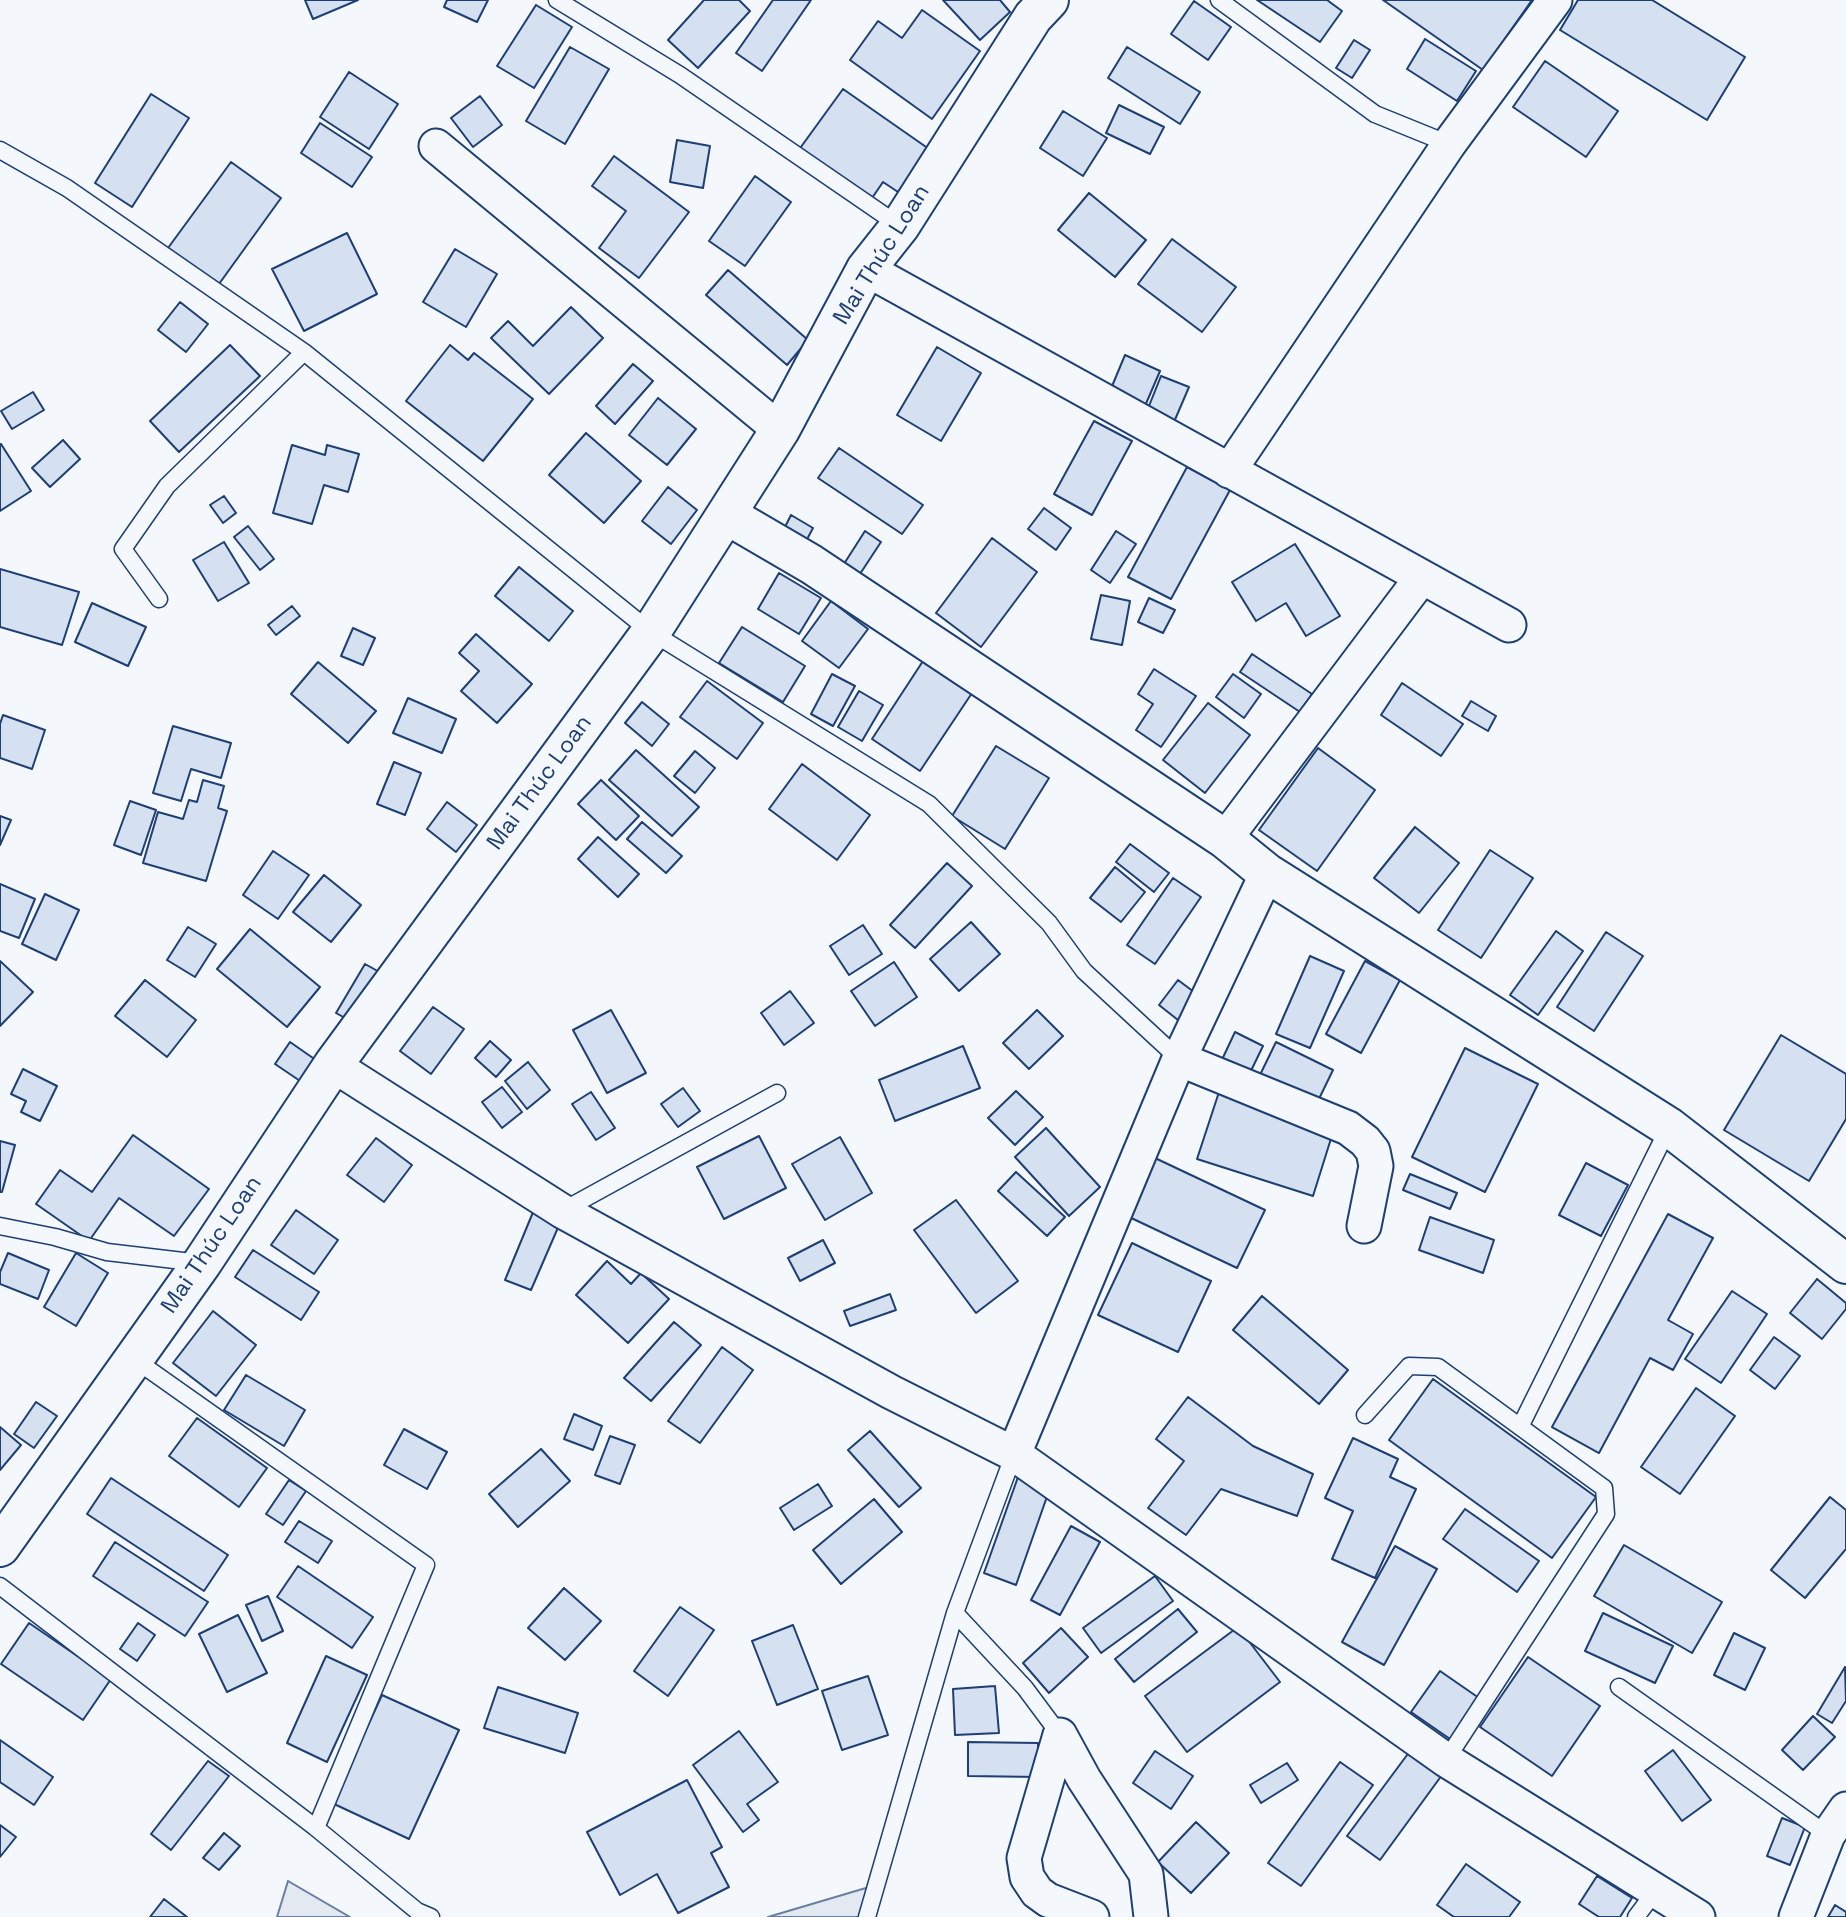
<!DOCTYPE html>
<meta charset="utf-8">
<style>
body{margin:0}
canvas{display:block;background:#f4f7fb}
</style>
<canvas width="1846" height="1917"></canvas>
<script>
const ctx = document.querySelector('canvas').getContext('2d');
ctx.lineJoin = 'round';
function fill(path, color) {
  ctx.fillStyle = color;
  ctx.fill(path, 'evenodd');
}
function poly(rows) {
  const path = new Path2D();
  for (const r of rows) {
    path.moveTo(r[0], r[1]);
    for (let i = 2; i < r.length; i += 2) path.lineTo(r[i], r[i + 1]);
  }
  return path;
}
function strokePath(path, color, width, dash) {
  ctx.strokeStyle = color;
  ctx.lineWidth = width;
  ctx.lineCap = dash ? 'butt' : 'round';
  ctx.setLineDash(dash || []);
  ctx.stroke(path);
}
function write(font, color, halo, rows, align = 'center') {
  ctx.font = font + ' "Space Grotesk",sans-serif';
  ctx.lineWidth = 5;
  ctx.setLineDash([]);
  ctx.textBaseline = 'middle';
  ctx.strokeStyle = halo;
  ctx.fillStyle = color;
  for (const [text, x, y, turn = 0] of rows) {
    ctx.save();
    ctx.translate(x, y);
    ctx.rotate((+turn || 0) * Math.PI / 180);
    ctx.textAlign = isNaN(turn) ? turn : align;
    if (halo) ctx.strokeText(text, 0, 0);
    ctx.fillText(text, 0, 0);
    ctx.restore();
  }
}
const green = poly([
 [288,1881,350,1917,277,1917,288,1881],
 [876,1885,860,1917,768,1917,876,1885]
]);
const building = poly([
 [305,0,358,0,313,19,305,0],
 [447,0,488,0,477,22,444,7,447,0],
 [704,0,739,0,750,11,698,68,668,40,704,0],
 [773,0,811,0,762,71,736,53,773,0],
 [943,0,1000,0,1010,12,980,40,943,0],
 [1257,0,1327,0,1342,11,1320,42,1257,0],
 [1383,0,1532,0,1483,70,1383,0],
 [1578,0,1652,0,1745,57,1707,120,1560,30,1578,0],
 [1194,1,1231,27,1208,60,1171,34,1194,1],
 [536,5,572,27,534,88,497,66,536,5],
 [922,10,980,51,932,119,850,60,878,21,902,38,922,10],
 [1425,39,1476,71,1457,101,1407,69,1425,39],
 [1354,40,1370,50,1352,78,1336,68,1354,40],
 [570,47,609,69,565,144,526,121,570,47],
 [1127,47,1200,92,1180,124,1108,78,1127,47],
 [1545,61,1618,111,1586,157,1513,107,1545,61],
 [349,72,398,104,369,149,320,117,349,72],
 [843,89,929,149,898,192,883,182,870,201,798,151,843,89],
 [151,94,189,118,132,207,95,183,151,94],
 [480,96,502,125,473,147,451,118,480,96],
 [1119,105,1164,127,1150,154,1106,133,1119,105],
 [1063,111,1107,138,1083,176,1040,148,1063,111],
 [320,123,372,157,352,187,301,153,320,123],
 [677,140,710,146,703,188,670,182,677,140],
 [614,156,689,212,639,278,599,248,626,211,592,186,614,156],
 [231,162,281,198,219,284,168,248,231,162],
 [755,176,791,202,745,266,709,241,755,176],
 [1089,193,1146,240,1115,277,1058,230,1089,193],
 [347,233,377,294,304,331,272,269,347,233],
 [1172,239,1236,287,1202,332,1138,284,1172,239],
 [455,249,497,274,466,327,423,302,455,249],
 [728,270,808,340,787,365,706,295,728,270],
 [180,302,208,324,186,352,158,330,180,302],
 [571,307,603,338,549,394,491,338,508,321,533,346,571,307],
 [230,345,260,376,179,452,150,421,230,345],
 [450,345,468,360,474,353,533,399,483,461,406,401,450,345],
 [937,347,981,373,941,441,897,415,937,347],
 [1125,355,1160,371,1145,406,1110,391,1125,355],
 [633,364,653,381,615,424,596,406,633,364],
 [1161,376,1189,387,1174,422,1147,411,1161,376],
 [33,392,44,410,12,429,1,411,33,392],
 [658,398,696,429,667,465,629,435,658,398],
 [1094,421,1132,441,1092,515,1054,494,1094,421],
 [586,433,641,481,604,523,549,475,586,433],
 [63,440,80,459,50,487,32,468,63,440],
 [1,444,31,491,0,511,0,445,1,444],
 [292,445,325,455,327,445,359,454,348,492,324,485,312,524,273,513,292,445],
 [839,448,923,505,902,534,818,478,839,448],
 [1187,467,1230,490,1171,599,1128,577,1187,467],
 [668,487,697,510,671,544,642,521,668,487],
 [224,496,236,513,223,523,210,505,224,496],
 [1044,508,1071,528,1056,550,1028,529,1044,508],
 [791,515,813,528,804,545,782,533,791,515],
 [248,526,274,559,260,570,234,537,248,526],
 [865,531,881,542,858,577,842,567,865,531],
 [1116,531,1136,544,1110,583,1091,570,1116,531],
 [992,538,1037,572,981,647,936,613,992,538],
 [224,542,249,583,218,601,193,560,224,542],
 [1295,544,1340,616,1306,636,1286,603,1256,621,1232,582,1295,544],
 [519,567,573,611,549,641,495,596,519,567],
 [0,569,79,592,62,645,0,627,0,569],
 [779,573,821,598,799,634,758,609,779,573],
 [1101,595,1130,601,1122,645,1091,639,1101,595],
 [1149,598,1175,610,1163,633,1138,622,1149,598],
 [831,601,868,629,839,668,802,641,831,601],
 [92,603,146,627,128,666,75,642,92,603],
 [292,606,300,616,276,635,268,625,292,606],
 [742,627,805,666,783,702,719,663,742,627],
 [353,628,375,638,363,665,341,656,353,628],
 [476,634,532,684,497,723,461,691,479,671,459,653,476,634],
 [1252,654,1312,694,1300,712,1240,672,1252,654],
 [923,661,972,693,920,771,872,739,923,661],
 [318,662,376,711,348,743,291,694,318,662],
 [1154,669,1196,696,1161,747,1136,730,1153,704,1138,694,1154,669],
 [832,674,855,686,833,726,811,714,832,674],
 [1233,674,1261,694,1244,718,1216,697,1233,674],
 [707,681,763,723,737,759,680,717,707,681],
 [1402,683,1463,724,1441,756,1381,715,1402,683],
 [859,691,883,705,862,741,838,727,859,691],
 [408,698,456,719,442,753,393,733,408,698],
 [1471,701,1496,716,1488,731,1462,716,1471,701],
 [642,702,669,724,652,746,625,723,642,702],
 [1208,703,1250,735,1205,793,1163,760,1208,703],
 [3,715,45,730,32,769,0,758,0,724,3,715],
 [173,726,231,743,221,778,191,769,181,801,153,793,173,726],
 [996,746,1049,778,1005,849,952,816,996,746],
 [1318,748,1375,790,1317,871,1259,830,1318,748],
 [636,750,699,807,672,836,609,780,636,750],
 [695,751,715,768,695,793,674,776,695,751],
 [394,762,421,773,405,815,377,804,394,762],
 [802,764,870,815,837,860,769,809,802,764],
 [203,780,224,786,218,808,227,811,206,881,143,863,158,812,183,819,189,800,197,802,203,780],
 [601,780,639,816,616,840,578,804,601,780],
 [130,801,156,810,141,855,114,845,130,801],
 [447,802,477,825,456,852,427,829,447,802],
 [0,816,11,820,0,845,0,816],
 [642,822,682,856,666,873,627,839,642,822],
 [1415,827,1459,863,1419,913,1374,878,1415,827],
 [598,837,639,874,618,897,578,859,598,837],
 [1130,844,1169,873,1154,892,1116,862,1130,844],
 [1490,850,1533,878,1481,958,1438,930,1490,850],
 [273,851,309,875,278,919,243,895,273,851],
 [947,863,972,886,915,948,890,925,947,863],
 [1115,867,1145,892,1121,922,1090,898,1115,867],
 [324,875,361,905,331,942,293,912,324,875],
 [1173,878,1201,897,1155,964,1127,945,1173,878],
 [0,884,35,899,19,938,0,931,0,884],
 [45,894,79,910,56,960,22,944,45,894],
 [971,922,1000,954,959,991,930,959,971,922],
 [863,925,882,954,849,975,830,946,863,925],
 [188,927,216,944,195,977,167,960,188,927],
 [250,929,320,987,287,1027,217,969,250,929],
 [1556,931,1583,951,1538,1015,1510,995,1556,931],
 [1606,932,1643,956,1594,1031,1557,1007,1606,932],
 [1310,956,1344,971,1310,1048,1276,1034,1310,956],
 [0,961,33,992,0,1026,0,961],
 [1365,961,1400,980,1361,1053,1326,1034,1365,961],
 [894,962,917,997,875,1026,851,991,894,962],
 [365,964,383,974,354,1023,336,1013,365,964],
 [145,980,196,1020,167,1057,115,1016,145,980],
 [1178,980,1198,995,1178,1020,1159,1005,1178,980],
 [790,991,814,1023,784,1045,761,1013,790,991],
 [433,1007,464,1029,431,1074,400,1051,433,1007],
 [611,1010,646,1073,607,1093,573,1030,611,1010],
 [1037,1010,1063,1036,1029,1069,1003,1043,1037,1010],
 [1235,1032,1263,1046,1247,1079,1219,1066,1235,1032],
 [1781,1035,1846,1074,1846,1119,1809,1181,1724,1130,1781,1035],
 [490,1041,511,1060,496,1077,475,1058,490,1041],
 [290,1042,323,1065,309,1087,275,1064,290,1042],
 [1276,1042,1333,1070,1315,1107,1258,1079,1276,1042],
 [963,1046,980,1088,895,1121,879,1080,963,1046],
 [1465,1048,1538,1084,1485,1192,1412,1157,1465,1048],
 [528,1062,550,1090,527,1109,505,1081,528,1062],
 [23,1069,57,1086,40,1121,21,1112,26,1101,11,1094,23,1069],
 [502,1087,522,1112,502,1128,482,1102,502,1087],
 [683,1088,700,1111,678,1127,661,1104,683,1088],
 [1016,1091,1043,1117,1015,1145,988,1118,1016,1091],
 [591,1092,615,1128,596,1140,572,1104,591,1092],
 [1219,1092,1334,1129,1313,1196,1197,1159,1219,1092],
 [1046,1128,1100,1187,1069,1216,1015,1157,1046,1128],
 [133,1135,209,1189,174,1236,119,1198,89,1241,36,1204,60,1170,92,1192,133,1135],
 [759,1136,786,1188,724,1219,697,1167,759,1136],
 [840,1137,872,1193,825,1220,792,1164,840,1137],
 [376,1138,412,1165,384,1202,347,1175,376,1138],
 [0,1141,15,1145,2,1192,0,1192,0,1141],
 [1155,1158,1265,1210,1237,1268,1127,1216,1155,1158],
 [1586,1163,1628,1185,1601,1236,1559,1215,1586,1163],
 [1016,1172,1065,1217,1047,1236,998,1191,1016,1172],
 [1410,1174,1457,1193,1450,1209,1403,1190,1410,1174],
 [956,1200,1018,1281,976,1313,914,1230,956,1200],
 [536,1205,563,1216,531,1290,505,1280,536,1205],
 [296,1210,338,1240,314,1274,271,1245,296,1210],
 [1668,1214,1713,1238,1668,1320,1693,1334,1673,1370,1650,1358,1599,1453,1552,1427,1668,1214],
 [1430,1217,1494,1240,1483,1273,1419,1250,1430,1217],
 [823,1240,835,1263,800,1281,788,1258,823,1240],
 [1132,1243,1211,1281,1178,1352,1098,1315,1132,1243],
 [253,1250,319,1292,301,1320,235,1277,253,1250],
 [8,1253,49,1270,38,1299,0,1284,0,1272,8,1253],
 [76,1253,108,1273,76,1326,44,1307,76,1253],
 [607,1261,631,1284,641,1273,669,1299,628,1343,576,1295,607,1261],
 [1817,1279,1846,1303,1846,1309,1822,1339,1790,1313,1817,1279],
 [1732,1291,1767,1314,1721,1383,1685,1359,1732,1291],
 [890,1294,896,1310,850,1326,844,1311,890,1294],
 [1262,1296,1348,1370,1319,1404,1233,1330,1262,1296],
 [213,1311,256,1345,216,1396,173,1363,213,1311],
 [674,1322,701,1345,651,1401,624,1378,674,1322],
 [1774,1337,1800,1356,1775,1389,1750,1370,1774,1337],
 [722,1347,753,1370,700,1443,668,1421,722,1347],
 [246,1375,305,1410,284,1446,224,1410,246,1375],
 [1433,1379,1596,1497,1552,1558,1389,1440,1433,1379],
 [1696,1388,1735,1416,1680,1494,1641,1467,1696,1388],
 [1188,1397,1253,1446,1313,1474,1297,1516,1221,1489,1186,1535,1148,1508,1184,1461,1156,1439,1188,1397],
 [36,1402,57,1416,34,1448,14,1434,36,1402],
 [574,1414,602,1426,593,1450,564,1439,574,1414],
 [197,1418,267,1468,239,1507,169,1456,197,1418],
 [0,1427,21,1445,0,1470,0,1427],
 [404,1429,447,1452,427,1489,384,1465,404,1429],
 [870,1431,921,1488,899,1507,848,1450,870,1431],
 [610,1436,635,1445,620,1484,595,1475,610,1436],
 [1353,1438,1398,1459,1390,1477,1416,1489,1375,1578,1332,1559,1353,1511,1325,1498,1353,1438],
 [541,1449,570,1481,518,1527,489,1494,541,1449],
 [1018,1477,1050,1488,1016,1585,984,1573,1018,1477],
 [111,1478,228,1555,204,1591,87,1514,111,1478],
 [289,1480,306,1491,283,1525,266,1514,289,1480],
 [818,1484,832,1506,794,1530,780,1508,818,1484],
 [1830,1497,1846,1510,1846,1549,1805,1598,1771,1570,1830,1497],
 [874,1499,902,1532,841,1584,813,1550,874,1499],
 [1465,1509,1539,1561,1517,1592,1443,1539,1465,1509],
 [299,1521,332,1541,318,1563,285,1542,299,1521],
 [1071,1526,1100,1542,1060,1615,1031,1600,1071,1526],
 [115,1542,208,1602,185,1636,93,1576,115,1542],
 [1624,1545,1722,1602,1692,1653,1594,1596,1624,1545],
 [1395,1546,1437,1569,1384,1665,1342,1642,1395,1546],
 [298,1566,373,1617,352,1648,277,1597,298,1566],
 [1155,1576,1173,1601,1101,1653,1083,1628,1155,1576],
 [564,1588,601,1621,565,1660,528,1628,564,1588],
 [268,1596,283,1631,262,1641,246,1605,268,1596],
 [680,1607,714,1630,668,1696,634,1671,680,1607],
 [1178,1609,1197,1632,1134,1682,1115,1659,1178,1609],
 [1603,1613,1673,1646,1655,1683,1585,1651,1603,1613],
 [238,1615,267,1673,227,1692,199,1634,238,1615],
 [29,1623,111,1679,83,1720,1,1664,29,1623],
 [138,1623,155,1635,137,1661,120,1649,138,1623],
 [793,1625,818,1689,777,1705,752,1641,793,1625],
 [1238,1627,1280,1682,1187,1752,1145,1696,1238,1627],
 [1061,1628,1088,1657,1049,1693,1023,1663,1061,1628],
 [1734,1633,1765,1648,1745,1690,1714,1675,1734,1633],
 [326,1656,367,1675,327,1762,287,1743,326,1656],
 [1528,1657,1600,1706,1552,1776,1480,1727,1528,1657],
 [1845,1667,1846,1701,1832,1723,1817,1714,1845,1667],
 [1440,1671,1479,1698,1450,1739,1411,1712,1440,1671],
 [868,1676,888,1735,842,1750,822,1691,868,1676],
 [995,1686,999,1733,955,1735,953,1689,995,1686],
 [498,1687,578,1713,565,1753,484,1728,498,1687],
 [382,1695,459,1730,409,1839,332,1803,382,1695],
 [1813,1716,1835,1737,1803,1770,1782,1750,1813,1716],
 [739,1731,778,1782,747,1804,759,1820,743,1832,693,1765,739,1731],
 [0,1740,53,1777,34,1805,0,1782,0,1740],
 [968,1742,1038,1743,1038,1777,968,1776,968,1742],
 [1673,1750,1711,1800,1682,1821,1645,1771,1673,1750],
 [1155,1751,1193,1776,1171,1809,1133,1783,1155,1751],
 [1410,1751,1442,1775,1380,1860,1347,1836,1410,1751],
 [208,1761,229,1776,171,1850,151,1834,208,1761],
 [1340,1762,1373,1785,1301,1886,1268,1863,1340,1762],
 [1287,1763,1298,1780,1261,1803,1250,1785,1287,1763],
 [687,1780,722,1847,711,1853,729,1887,678,1913,657,1874,620,1895,587,1832,687,1780],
 [1782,1818,1805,1827,1790,1865,1767,1856,1782,1818],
 [1196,1822,1229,1853,1191,1893,1158,1862,1196,1822],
 [0,1825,16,1837,0,1857,0,1825],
 [224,1833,240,1846,219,1870,203,1858,224,1833],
 [1466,1864,1520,1902,1509,1917,1454,1917,1437,1905,1466,1864],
 [1597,1876,1632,1898,1620,1917,1599,1917,1579,1904,1597,1876],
 [164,1899,187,1917,150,1917,164,1899],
 [1835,1905,1846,1912,1846,1917,1828,1917,1835,1905]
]);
const lane = poly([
 [557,0,680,75,900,226],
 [1219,0,1375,114,1449,144],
 [0,150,67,188,304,352,651,632,929,804,1049,923,1084,971,1179,1059],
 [159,599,123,549,167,486,304,352],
 [562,1211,777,1093],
 [0,1226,55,1237,107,1252,200,1263],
 [134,1359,426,1565,316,1828],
 [1365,1415,1409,1366,1438,1367,1604,1488,1606,1514,1446,1760],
 [1521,1425,1669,1127],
 [0,1586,316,1828,417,1911,431,1917],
 [955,1613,1025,1688,1060,1735],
 [1619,1687,1828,1835],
 [867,1917,955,1613,1014,1454],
 [1636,1917,1657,1889]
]);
const street = poly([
 [436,146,780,430],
 [866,269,1509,625],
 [1229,471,1449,144,1555,0],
 [1225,839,1422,577],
 [1179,1059,1348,1128,1365,1141,1373,1151,1376,1166,1364,1226],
 [333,1065,562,1211,891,1392,1014,1454,1446,1760,1698,1917],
 [1014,1454,1179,1059,1267,873],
 [1060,1735,1024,1858,1027,1877,1037,1892,1048,1900,1092,1917],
 [1060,1735,1084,1779,1146,1874,1151,1917],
 [1796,1917,1828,1835,1846,1809]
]);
const secondary = poly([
 [727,515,811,564,1225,839,1267,873,1669,1127,1846,1264],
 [0,1547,202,1263,333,1065,651,632,780,430,866,269,900,226,1033,17,1049,0]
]);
const streetNames = [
 ["Mai Thúc Loan",882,255,-58],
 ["Mai Thúc Loan",540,783,-54],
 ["Mai Thúc Loan",212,1245,-56]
];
fill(green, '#e3e9f0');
strokePath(green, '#687fa3', 2);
fill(building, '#d5e0f0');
strokePath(building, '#1d3f73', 2);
strokePath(lane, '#1d3f73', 19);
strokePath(street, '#1d3f73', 37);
strokePath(secondary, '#1d3f73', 42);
strokePath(lane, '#f4f7fb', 16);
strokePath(street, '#f4f7fb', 33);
strokePath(secondary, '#f4f7fb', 38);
write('23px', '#1d3f73', '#f4f7fb', streetNames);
</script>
